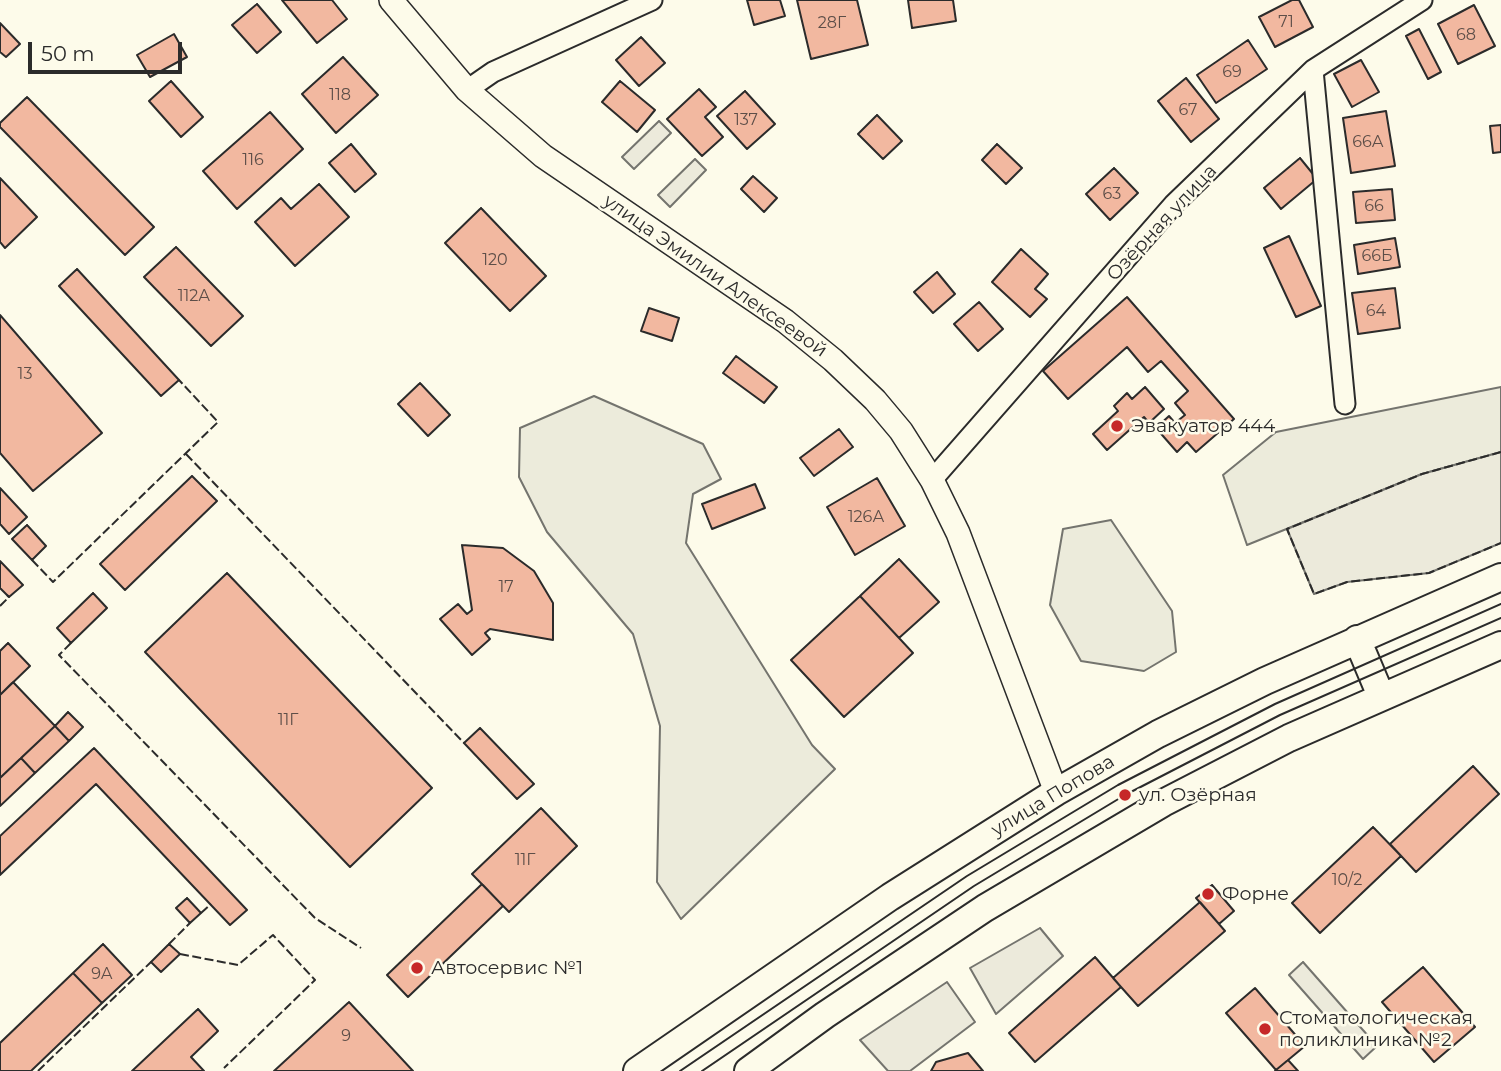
<!DOCTYPE html>
<meta charset="utf-8">
<style>
body{margin:0}
#map{position:relative;width:1501px;height:1071px;overflow:hidden;background:#fdfbea;font-family:Montserrat,sans-serif}
canvas{display:block}
.scale{position:absolute;left:28px;top:42px;width:154px;height:32px;box-sizing:border-box;border:4px solid #2b2b2b;border-top:0;padding-left:9px;font-size:21px;line-height:24px;white-space:nowrap;color:#2b2b2b;-webkit-text-stroke:5px #fdfbea;paint-order:stroke}
</style>
<div id="map">
<canvas width="1501" height="1071"></canvas>
<div class="scale">50 m</div>
</div>
<script>
const ctx = document.querySelector('canvas').getContext('2d');
ctx.lineJoin = 'round';
function fill(path, color) {
  ctx.fillStyle = color;
  ctx.fill(path, 'evenodd');
}
function poly(rows) {
  const path = new Path2D();
  for (const r of rows) {
    path.moveTo(r[0], r[1]);
    for (let i = 2; i < r.length; i += 2) path.lineTo(r[i], r[i + 1]);
  }
  return path;
}
function strokePath(path, color, width, dash) {
  ctx.strokeStyle = color;
  ctx.lineWidth = width;
  ctx.lineCap = dash ? 'butt' : 'round';
  ctx.setLineDash(dash || []);
  ctx.stroke(path);
}
function write(font, color, halo, rows, align = 'center') {
  ctx.font = font + ' Montserrat,sans-serif';
  ctx.lineWidth = 5;
  ctx.setLineDash([]);
  ctx.textBaseline = 'middle';
  ctx.strokeStyle = halo;
  ctx.fillStyle = color;
  for (const [text, x, y, turn = 0] of rows) {
    ctx.save();
    ctx.translate(x, y);
    ctx.rotate((+turn || 0) * Math.PI / 180);
    ctx.textAlign = isNaN(turn) ? turn : align;
    if (halo) ctx.strokeText(text, 0, 0);
    ctx.fillText(text, 0, 0);
    ctx.restore();
  }
}
const green = poly([
 [1501,387,1501,452,1422,474,1247,545,1223,475,1276,432,1501,387],
 [594,396,703,444,721,479,693,494,686,543,812,745,835,769,681,919,657,882,660,726,633,634,547,532,519,477,520,428,594,396],
 [1111,520,1172,611,1176,652,1144,671,1081,661,1050,605,1063,529,1111,520]
]);
const parking = poly([
 [659,121,671,133,634,169,622,157,659,121],
 [695,159,706,170,670,207,658,195,695,159],
 [1501,452,1501,543,1429,573,1347,582,1314,594,1287,529,1422,474,1501,452],
 [1040,928,1063,956,996,1014,970,968,1040,928],
 [1303,962,1377,1046,1363,1059,1289,975,1303,962],
 [947,982,975,1022,910,1071,888,1071,860,1040,947,982]
]);
const building = poly([
 [282,0,332,0,347,19,317,43,282,0],
 [747,0,780,0,785,16,754,25,747,0],
 [797,0,857,0,868,45,811,59,797,0],
 [908,0,953,0,956,21,912,28,908,0],
 [1292,0,1299,0,1313,27,1275,47,1259,17,1292,0],
 [257,4,281,32,257,53,232,25,257,4],
 [1474,5,1495,46,1458,64,1438,24,1474,5],
 [0,23,20,44,6,57,0,52,0,23],
 [1419,29,1441,72,1428,79,1406,36,1419,29],
 [174,34,187,57,150,77,137,55,174,34],
 [641,37,665,63,639,86,616,60,641,37],
 [1248,40,1267,69,1216,103,1197,75,1248,40],
 [343,57,378,95,336,133,302,94,343,57],
 [1361,60,1379,92,1352,107,1334,74,1361,60],
 [1186,78,1219,119,1191,142,1158,101,1186,78],
 [171,81,203,117,181,137,149,101,171,81],
 [620,81,655,110,637,132,602,102,620,81],
 [699,89,716,107,705,117,723,137,702,156,667,119,699,89],
 [745,91,775,124,747,149,717,116,745,91],
 [27,97,154,227,125,255,0,127,0,123,27,97],
 [1386,111,1395,166,1351,173,1343,118,1386,111],
 [270,112,303,149,237,209,203,171,270,112],
 [877,115,902,141,883,159,858,134,877,115],
 [1501,125,1501,152,1493,153,1490,126,1501,125],
 [351,144,376,174,355,192,329,163,351,144],
 [997,144,1022,168,1006,184,982,160,997,144],
 [1300,158,1317,179,1281,209,1264,188,1300,158],
 [1114,168,1138,193,1110,220,1086,194,1114,168],
 [753,176,777,198,764,212,741,189,753,176],
 [0,178,37,217,5,248,0,242,0,178],
 [319,184,349,217,295,266,255,222,281,198,291,209,319,184],
 [1392,189,1395,220,1356,223,1353,192,1392,189],
 [481,208,546,276,510,311,445,243,481,208],
 [1289,236,1321,306,1296,317,1264,248,1289,236],
 [1395,238,1400,267,1358,274,1354,245,1395,238],
 [176,247,243,316,211,346,144,277,176,247],
 [1021,249,1048,274,1035,289,1047,299,1030,317,992,282,1021,249],
 [77,269,179,380,161,396,59,286,77,269],
 [937,272,955,294,933,313,914,292,937,272],
 [1395,288,1400,328,1358,334,1352,293,1395,288],
 [1127,297,1234,419,1196,452,1187,442,1177,452,1156,428,1169,416,1175,423,1185,415,1175,403,1188,391,1161,361,1148,372,1127,347,1068,399,1043,371,1127,297],
 [979,302,1003,329,978,351,954,324,979,302],
 [649,308,679,318,672,341,641,331,649,308],
 [0,315,102,433,33,491,0,453,0,315],
 [736,356,777,387,764,403,723,373,736,356],
 [420,383,450,415,428,436,398,404,420,383],
 [1145,387,1164,409,1149,423,1144,417,1107,450,1093,434,1118,411,1114,406,1127,393,1132,399,1145,387],
 [839,429,853,447,814,476,800,458,839,429],
 [192,476,217,501,125,590,100,564,192,476],
 [877,478,905,526,855,555,827,507,877,478],
 [755,484,765,508,712,529,702,504,755,484],
 [0,488,27,517,9,534,0,524,0,488],
 [27,525,46,546,32,560,12,539,27,525],
 [462,545,503,548,534,571,553,603,553,640,490,629,485,633,490,639,472,655,440,619,458,604,467,614,472,610,462,545],
 [899,559,939,602,899,638,860,596,899,559],
 [0,561,23,585,9,597,0,588,0,561],
 [227,573,432,788,350,867,145,652,227,573],
 [93,593,107,608,71,643,57,628,93,593],
 [860,596,913,653,844,717,791,660,860,596],
 [8,643,30,666,0,695,0,651,8,643],
 [13,682,55,726,0,778,0,695,13,682],
 [68,712,83,727,69,741,55,726,68,712],
 [55,726,69,741,35,773,21,758,55,726],
 [480,728,534,784,517,799,464,743,480,728],
 [94,748,247,910,230,925,96,784,0,875,0,836,94,748],
 [21,758,35,773,0,806,0,778,21,758],
 [1473,766,1499,794,1416,872,1390,844,1473,766],
 [541,808,577,846,509,912,472,874,541,808],
 [1373,827,1401,856,1320,933,1292,903,1373,827],
 [482,884,503,906,408,997,387,975,482,884],
 [1212,885,1234,911,1219,924,1196,898,1212,885],
 [187,898,201,913,190,923,176,908,187,898],
 [1200,902,1225,931,1138,1006,1113,978,1200,902],
 [103,944,132,975,102,1003,73,973,103,944],
 [169,944,180,954,161,972,151,962,169,944],
 [1095,957,1121,987,1035,1062,1009,1033,1095,957],
 [1423,967,1475,1027,1434,1062,1382,1002,1423,967],
 [73,973,102,1003,31,1071,0,1071,0,1043,73,973],
 [1255,988,1305,1046,1276,1070,1226,1013,1255,988],
 [349,1002,413,1071,274,1071,349,1002],
 [198,1009,218,1031,191,1057,204,1071,132,1071,198,1009],
 [968,1053,983,1071,931,1071,936,1062,968,1053],
 [1288,1060,1298,1071,1275,1071,1276,1070,1288,1060]
]);
const minor = poly([
 [1313,70,1345,404],
 [467,90,493,72,652,0],
 [932,480,1174,204,1313,70,1422,0]
]);
const tertiary = poly([
 [391,0,467,90,543,156,785,321,833,360,875,400,901,431,932,480,958,533,1056,792]
]);
const secondary = poly([
 [1357,639,1381,696],
 [637,1071,890,897,1056,792,1158,734,1265,681,1501,577],
 [748,1071,825,1015,985,908,1163,803,1289,738,1501,645]
]);
const tram = poly([
 [680,1071,967,876,1118,785,1275,704,1501,604],
 [702,1071,974,886,1125,795,1280,715,1501,618]
]);
const fence = poly([
 [1501,452,1422,474,1287,529,1314,594,1347,582,1429,573,1501,543],
 [186,454,464,743],
 [32,560,53,582,218,422,179,380],
 [0,606,9,597,7,595],
 [71,643,59,655,315,918,361,948],
 [201,913,211,904],
 [169,944,190,923],
 [180,954,238,965,273,935,315,980,224,1068],
 [38,1071,151,962]
]);
const markers = [
 [1117,426,7,"#c62828"],
 [1125,795,7,"#c62828"],
 [1208,894,7,"#c62828"],
 [417,968,7,"#c62828"],
 [1265,1029,7,"#c62828"]
];
const numberNames = [
 ["71",1286,22],
 ["28Г",832,23],
 ["68",1466,35],
 ["69",1232,72],
 ["118",340,95],
 ["67",1188,110],
 ["137",746,120],
 ["66А",1368,142],
 ["116",253,160],
 ["63",1112,194],
 ["66",1374,206],
 ["66Б",1377,256],
 ["120",495,260],
 ["112А",194,296],
 ["64",1376,311],
 ["13",25,374],
 ["126А",866,517],
 ["17",506,587],
 ["11Г",288,720],
 ["11Г",525,860],
 ["10/2",1347,880],
 ["9А",102,974],
 ["9",346,1036]
];
const streetNames = [
 ["Озёрная улица",1162,223,-47],
 ["улица Эмилии Алексеевой",715,276,35],
 ["улица Попова",1053,796,-31]
];
const poiNames = [
 ["Эвакуатор 444",1131,426],
 ["ул. Озёрная",1139,795],
 ["Форне",1222,894],
 ["Автосервис №1",431,968],
 ["Стоматологическая",1279,1018],
 ["поликлиника №2",1279,1040]
];
fill(green, '#ecebdb');
strokePath(green, '#74746e', 2);
fill(parking, '#eceadb');
strokePath(parking, '#74746e', 2);
fill(building, '#f2b8a0');
strokePath(building, '#2b2b2b', 2);
strokePath(minor, '#2b2b2b', 23);
strokePath(tertiary, '#2b2b2b', 26);
strokePath(secondary, '#2b2b2b', 30);
strokePath(minor, '#fdfbea', 19);
strokePath(tertiary, '#fdfbea', 23);
strokePath(secondary, '#fdfbea', 26);
strokePath(tram, '#2b2b2b', 2);
strokePath(fence, '#2b2b2b', 2, [9, 3.5]);
for (const [x, y, r, color] of markers) {
  const dot = new Path2D();
  dot.arc(x, y, r, 0, 2 * Math.PI);
  ctx.fillStyle = color;
  ctx.fill(dot);
  strokePath(dot, '#fdfbea', 2.5);
}
write('16px', '#5d4e48', null, numberNames);
write('19px', '#2b2b2b', '#fdfbea', streetNames);
write('19px', '#2b2b2b', '#fdfbea', poiNames, 'left');
</script>
